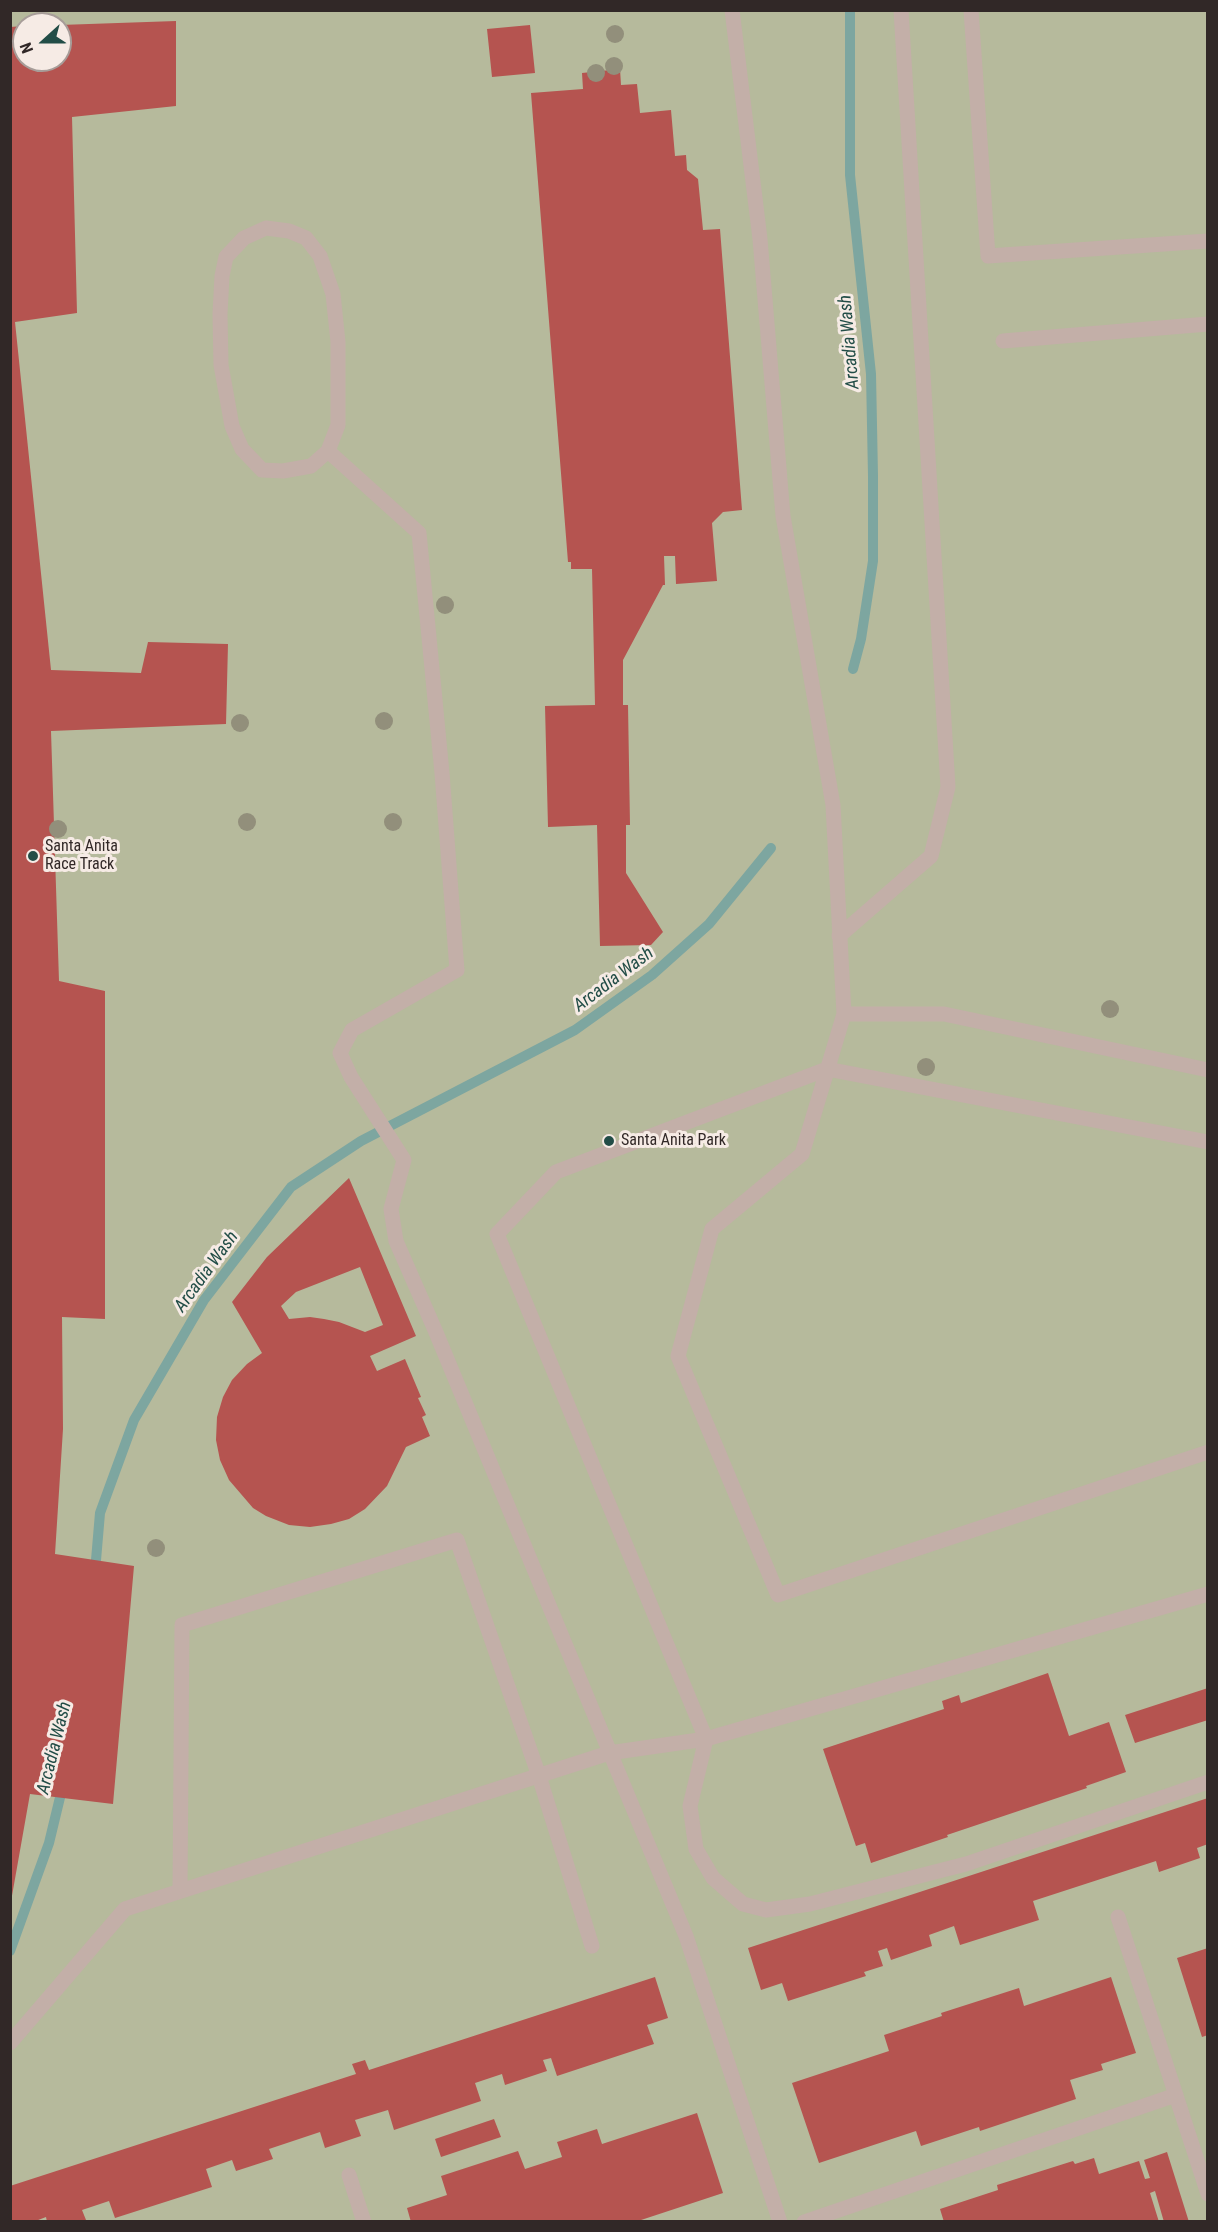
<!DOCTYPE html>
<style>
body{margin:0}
#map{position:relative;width:1218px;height:2232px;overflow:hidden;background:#ede0da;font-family:"Roboto Condensed",sans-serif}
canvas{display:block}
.frame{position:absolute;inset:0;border:12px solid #312827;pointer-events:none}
.north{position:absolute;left:12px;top:12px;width:60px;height:60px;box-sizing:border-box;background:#f6ebe5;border:2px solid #a79d99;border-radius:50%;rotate:249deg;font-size:16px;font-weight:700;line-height:24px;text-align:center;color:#312827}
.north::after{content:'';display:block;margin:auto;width:21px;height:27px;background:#224d47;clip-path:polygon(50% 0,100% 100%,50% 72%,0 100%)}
</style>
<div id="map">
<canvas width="1218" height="2232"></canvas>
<div class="frame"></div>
<div class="north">N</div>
</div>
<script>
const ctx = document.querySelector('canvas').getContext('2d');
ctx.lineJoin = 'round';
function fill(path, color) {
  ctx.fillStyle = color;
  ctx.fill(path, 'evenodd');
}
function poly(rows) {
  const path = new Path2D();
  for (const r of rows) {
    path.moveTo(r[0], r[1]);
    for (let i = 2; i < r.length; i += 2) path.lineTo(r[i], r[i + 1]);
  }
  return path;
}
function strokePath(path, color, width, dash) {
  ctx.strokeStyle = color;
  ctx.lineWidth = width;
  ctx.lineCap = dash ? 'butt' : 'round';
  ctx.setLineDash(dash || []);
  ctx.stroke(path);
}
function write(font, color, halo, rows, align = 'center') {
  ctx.font = font + ' "Roboto Condensed",sans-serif';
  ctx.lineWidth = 6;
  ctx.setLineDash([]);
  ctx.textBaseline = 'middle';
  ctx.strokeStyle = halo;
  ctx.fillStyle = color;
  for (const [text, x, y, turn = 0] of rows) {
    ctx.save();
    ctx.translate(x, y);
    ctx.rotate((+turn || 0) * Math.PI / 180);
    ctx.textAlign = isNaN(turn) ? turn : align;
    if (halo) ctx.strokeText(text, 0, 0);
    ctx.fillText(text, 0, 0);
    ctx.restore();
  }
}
const green = poly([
 [11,11,1207,11,1207,2221,11,2221],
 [24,24,60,24,60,60,24,60]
]);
const stream = poly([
 [850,10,850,175,871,374,873,476,873,561,861,639,853,669],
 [95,1572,100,1513,134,1420,204,1300,291,1187,361,1141,575,1030,652,975,709,924,771,848],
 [10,1951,49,1843,63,1785]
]);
const building = poly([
 [176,21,176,106,72,117,77,313,15,322,51,670,141,673,148,642,228,644,226,724,51,731,59,981,105,991,105,1319,62,1317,63,1429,55,1554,134,1566,113,1804,30,1794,10,1907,10,27,24,26,24,60,60,60,60,25],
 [530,25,535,73,492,77,487,29],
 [620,69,621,85,637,84,640,113,671,110,675,156,686,155,687,170,698,179,703,230,720,229,742,510,723,512,712,523,717,581,676,584,675,556,664,556,665,585,663,585,623,660,623,705,628,705,630,825,626,825,626,873,663,932,651,945,600,946,597,825,548,827,545,706,595,705,592,569,571,569,571,562,568,562,531,93,583,89,582,73],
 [349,1178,416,1336,370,1356,377,1371,405,1359,421,1397,418,1398,426,1415,422,1417,430,1436,406,1447,387,1486,365,1509,349,1519,331,1524,310,1527,289,1525,266,1516,253,1508,229,1480,220,1460,216,1440,217,1417,223,1397,232,1380,247,1364,262,1353,232,1302,267,1257],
 [360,1267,383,1325,365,1332,339,1322,324,1319,310,1317,289,1319,281,1306,296,1292],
 [1048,1673,1069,1736,1109,1722,1126,1772,1086,1786,1087,1788,947,1835,948,1837,871,1863,865,1843,856,1846,823,1749,944,1709,942,1701,959,1695,961,1703],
 [1208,1688,1208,1720,1135,1743,1125,1715],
 [1208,1798,1208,1844,1197,1848,1200,1858,1159,1872,1156,1861,1033,1901,1039,1920,960,1945,954,1926,929,1935,932,1946,891,1960,887,1948,878,1951,883,1966,864,1972,866,1976,788,2001,782,1983,761,1990,748,1948],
 [1208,1948,1208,2035,1202,2037,1177,1958],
 [655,1977,668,2018,647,2025,654,2044,557,2076,551,2058,543,2060,547,2071,505,2085,502,2074,475,2083,481,2101,394,2130,388,2110,355,2120,361,2136,325,2148,320,2132,269,2149,273,2159,236,2171,232,2160,206,2169,212,2187,115,2218,109,2201,82,2210,86,2220,81,2222,47,2222,46,2217,33,2222,10,2222,10,2186,356,2074,352,2064,365,2060,369,2070],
 [1111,1977,1136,2053,1101,2064,1103,2070,1070,2080,1076,2099,980,2131,979,2127,921,2146,916,2131,819,2163,792,2083,889,2051,884,2035,942,2016,941,2013,1019,1988,1024,2006],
 [697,2113,723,2193,635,2222,411,2222,407,2208,447,2195,441,2176,518,2151,525,2169,562,2157,557,2142,597,2129,602,2144],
 [494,2119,501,2137,441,2157,435,2139],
 [1167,2152,1189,2222,1164,2222,1155,2191,1150,2193,1159,2222,944,2222,940,2209,998,2190,997,2185,1073,2161,1075,2164,1094,2158,1099,2174,1139,2161,1145,2179,1150,2178,1144,2160]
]);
const service = poly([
 [732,10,760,239,783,516,833,805,844,1014],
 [971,10,988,256,1208,241],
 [1003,341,1208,324],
 [328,451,338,425,338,342,333,294,320,256,306,238,289,231,266,228,244,238,226,257,222,276,220,314,221,365,232,426,242,449,262,470,283,471,311,466,328,451,419,533,442,773,457,970,352,1030,340,1053,351,1077,404,1160,391,1209,396,1241,435,1330,686,1936,780,2222],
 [839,936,931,856,948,787,901,10],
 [1208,1070,944,1014,844,1014,802,1154,712,1229,678,1356,778,1595,1208,1452],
 [1208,1142,827,1069,556,1172,497,1234,706,1739,690,1806,696,1849,713,1878,743,1904,766,1910,810,1904,966,1864,1208,1782],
 [180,1891,182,1625,457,1540,539,1776,592,1946],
 [1118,1917,1208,2194],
 [10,2043,125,1909,609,1753,706,1739,1208,1594],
 [349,2175,364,2222],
 [804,2222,1176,2095]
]);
const trees = [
 [615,34],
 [614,66],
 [596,73],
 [445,605],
 [384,721],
 [240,723],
 [247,822],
 [393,822],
 [58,829],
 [1110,1009],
 [926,1067],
 [156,1548]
];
const markers = [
 [33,856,6,"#224d47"],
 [609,1141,6,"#224d47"]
];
const poiNames = [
 ["Santa Anita",45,847],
 ["Race Track",45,865],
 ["Santa Anita Park",621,1141]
];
const waterNames = [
 ["Arcadia Wash",850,342,-95],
 ["Arcadia Wash",614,980,-37],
 ["Arcadia Wash",207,1272,-54],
 ["Arcadia Wash",55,1748,-76]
];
fill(green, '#b6ba9c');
strokePath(stream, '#7da6a0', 10);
fill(building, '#b55450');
strokePath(service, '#c3afa8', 15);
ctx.fillStyle = '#928f7b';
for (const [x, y] of trees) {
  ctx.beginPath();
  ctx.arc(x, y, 9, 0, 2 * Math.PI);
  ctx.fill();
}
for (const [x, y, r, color] of markers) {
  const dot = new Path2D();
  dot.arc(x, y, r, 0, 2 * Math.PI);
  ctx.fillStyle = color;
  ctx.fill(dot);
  strokePath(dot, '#f6ebe5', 2);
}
write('16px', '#312827', '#f6ebe5', poiNames, 'left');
write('italic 18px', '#224d47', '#f6ebe5', waterNames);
</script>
